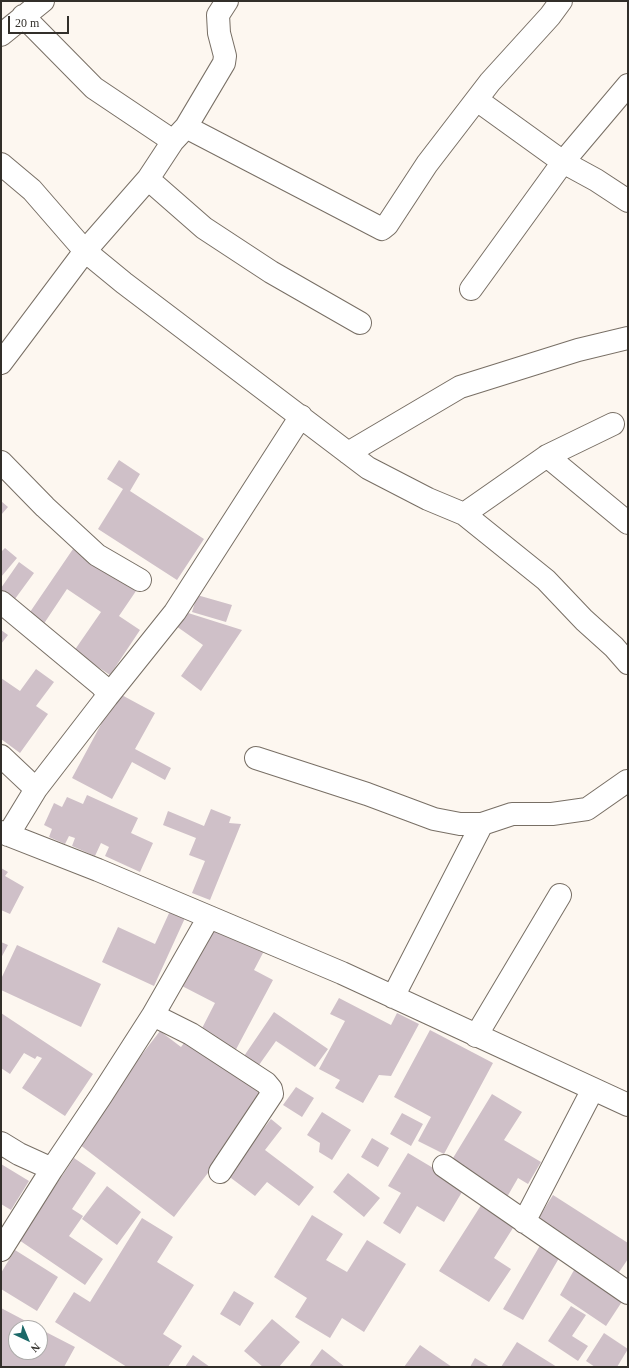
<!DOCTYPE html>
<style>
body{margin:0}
#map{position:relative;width:629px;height:1368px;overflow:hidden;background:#fdf7f0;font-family:"Times New Roman",serif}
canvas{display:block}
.frame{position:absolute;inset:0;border:2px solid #322f2a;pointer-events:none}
.north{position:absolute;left:8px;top:1320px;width:40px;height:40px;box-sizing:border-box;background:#fff;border:1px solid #adacaa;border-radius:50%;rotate:136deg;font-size:11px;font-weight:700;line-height:16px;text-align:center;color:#322f2a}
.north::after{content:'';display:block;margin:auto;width:14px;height:18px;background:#1c6969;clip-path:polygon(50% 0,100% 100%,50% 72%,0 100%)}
.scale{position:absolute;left:8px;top:16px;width:61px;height:18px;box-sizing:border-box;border:2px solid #322f2a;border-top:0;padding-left:5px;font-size:12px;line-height:14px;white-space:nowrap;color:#322f2a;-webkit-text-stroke:3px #fff;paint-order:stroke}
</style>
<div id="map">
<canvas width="629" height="1368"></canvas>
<div class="frame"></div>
<div class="north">N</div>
<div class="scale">20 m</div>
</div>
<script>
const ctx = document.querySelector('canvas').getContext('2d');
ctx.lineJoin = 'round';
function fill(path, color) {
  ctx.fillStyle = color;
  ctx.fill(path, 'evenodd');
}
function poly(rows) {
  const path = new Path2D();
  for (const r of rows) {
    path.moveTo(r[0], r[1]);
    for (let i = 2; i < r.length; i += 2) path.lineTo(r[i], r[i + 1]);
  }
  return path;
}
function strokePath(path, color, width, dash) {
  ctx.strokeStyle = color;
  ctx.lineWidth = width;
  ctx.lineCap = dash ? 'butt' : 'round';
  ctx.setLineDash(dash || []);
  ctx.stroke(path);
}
const building = poly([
 [119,460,140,474,130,491,204,539,177,580,98,529,123,489,107,479],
 [1,501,8,507,1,515],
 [5,548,17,558,1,577,1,552],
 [73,549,136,591,119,616,140,630,110,675,74,651,101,612,67,589,43,625,28,615],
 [19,562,34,573,12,603,1,595,1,588],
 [197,595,232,605,226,622,192,612],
 [185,612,242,630,201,691,181,676,203,645,176,626],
 [1,630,8,635,1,644],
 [36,669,54,682,36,706,48,714,20,753,1,739,1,678,20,691],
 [118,693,155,713,135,749,171,768,165,780,132,762,112,799,72,778],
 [87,795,138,818,131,833,153,843,140,872,105,856,109,847,101,843,95,856,72,846,75,838,69,836,65,844,49,837,52,829,44,825,54,803,62,807,67,797,83,804],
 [211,809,231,817,229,823,241,824,210,900,192,893,205,861,189,855,196,838,163,825,168,811,204,826],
 [1,868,8,872,5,876,24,887,10,914,1,910],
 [170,911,185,918,154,986,102,962,118,927,155,944],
 [215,924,264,951,254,970,273,980,233,1055,198,1036,215,1003,182,986],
 [1,942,8,945,1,958],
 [17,945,101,984,81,1027,1,990,1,979],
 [339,998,391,1025,397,1013,419,1024,391,1076,379,1075,363,1103,335,1088,340,1080,319,1069,345,1021,330,1014],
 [274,1012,328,1049,315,1067,276,1041,254,1072,240,1062],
 [1,1013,93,1074,65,1116,22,1088,42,1058,37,1056,35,1059,24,1053,10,1074,1,1068],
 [430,1030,493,1063,444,1154,418,1141,431,1117,394,1097],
 [160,1031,181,1047,190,1035,268,1095,174,1217,75,1141],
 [296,1087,314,1098,302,1117,283,1105],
 [492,1094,522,1112,504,1140,541,1162,528,1184,518,1178,507,1197,450,1163],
 [322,1112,351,1130,332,1160,319,1152,320,1143,307,1135],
 [402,1113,423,1124,411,1146,390,1134],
 [271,1119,282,1128,265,1150,314,1187,299,1206,267,1182,255,1196,227,1175],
 [372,1138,389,1148,378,1167,361,1157],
 [408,1153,465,1187,444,1222,417,1206,400,1234,383,1223,401,1193,388,1186],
 [74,1158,96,1173,72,1209,83,1216,69,1236,103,1259,85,1285,19,1240],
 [1,1164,29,1181,11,1210,1,1204],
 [348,1173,380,1198,364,1217,333,1192],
 [107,1186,141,1212,117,1245,82,1219],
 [553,1195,628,1243,628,1259,617,1275,536,1222],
 [485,1199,518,1220,494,1258,511,1269,489,1302,439,1271],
 [312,1215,343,1234,326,1260,347,1272,367,1240,406,1264,364,1332,342,1318,330,1338,295,1317,307,1298,274,1277],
 [142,1218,173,1237,157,1262,194,1285,163,1334,182,1346,168,1367,127,1367,55,1322,74,1292,90,1302],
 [542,1242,562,1253,523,1320,503,1309],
 [15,1250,58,1277,37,1311,1,1289,1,1273],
 [578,1263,627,1294,606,1326,560,1295],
 [234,1291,254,1303,240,1326,220,1314],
 [571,1306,586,1315,572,1336,588,1346,578,1361,548,1341],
 [1,1308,39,1328,16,1328,16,1352,40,1352,40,1329,75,1347,64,1367,1,1367],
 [272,1319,300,1342,279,1367,263,1367,244,1351],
 [604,1333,628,1349,617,1367,595,1367,586,1361],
 [517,1342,557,1367,501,1367],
 [420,1345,452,1367,404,1367],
 [322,1349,345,1367,309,1367],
 [193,1355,210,1367,185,1367],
 [475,1358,490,1367,470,1367]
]);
const minor = poly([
 [23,16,94,88,173,141],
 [1,35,43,1],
 [477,100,563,162,596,180,628,201],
 [186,127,382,229,387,225,427,164,490,82,550,16,561,1],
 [1,164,32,190,85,251,124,283,368,468,428,499,464,514,546,580,584,620,614,647,628,663],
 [148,179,204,228,271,272,360,323],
 [471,289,563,162,628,85],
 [1,363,85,251,148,179,173,141,186,127,224,63,225,56,219,33,218,15,227,1],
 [348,453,460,387,578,350,628,338],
 [547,456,628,523],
 [1,462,45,507,97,555,140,580],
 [464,514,547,456,613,424],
 [1,602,101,685,106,691,107,697,36,789],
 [107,697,175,612,301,416],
 [1,756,36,789,8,835],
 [256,758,367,794,434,819,460,824,482,824,512,814,552,814,587,809,627,781,628,782],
 [1,832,98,870,342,973,628,1105],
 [393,997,482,824],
 [153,1015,191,1034,266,1083,271,1089,272,1094,220,1172],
 [476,1036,560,895],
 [1,1143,19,1154,52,1169,1,1250],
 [444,1166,628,1293],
 [52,1169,101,1096,153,1015,209,917],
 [524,1222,593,1089]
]);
fill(building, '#cfc0c8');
strokePath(minor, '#786f65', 24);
strokePath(minor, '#fff', 22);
</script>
